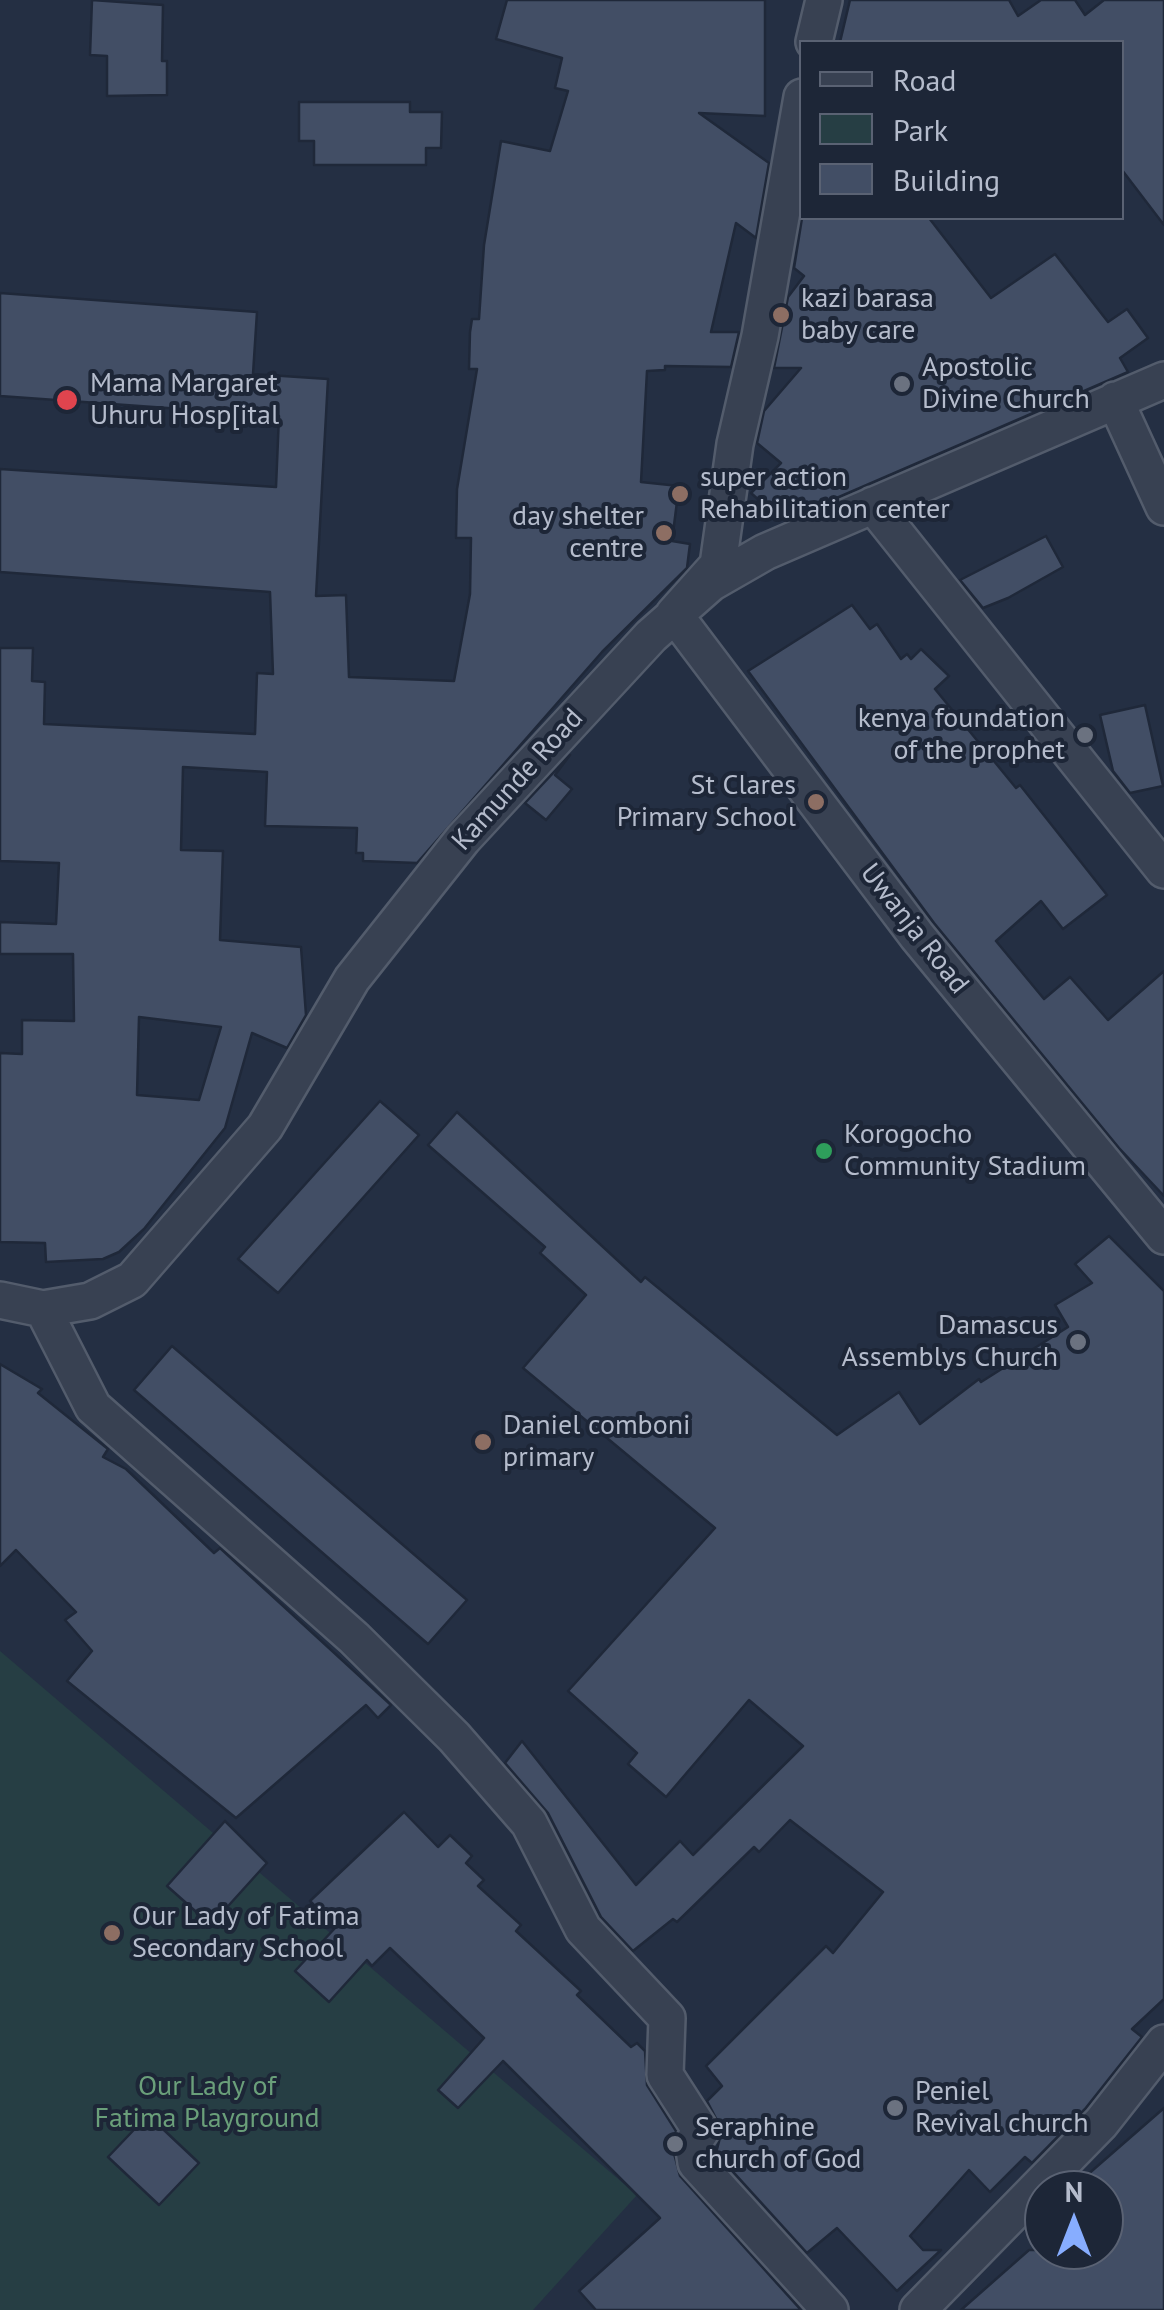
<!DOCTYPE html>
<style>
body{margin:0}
#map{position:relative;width:1164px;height:2310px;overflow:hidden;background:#242f43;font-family:"PT Sans",sans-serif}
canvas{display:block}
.legend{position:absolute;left:799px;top:40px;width:325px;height:180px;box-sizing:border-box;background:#1d2637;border:2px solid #5a6273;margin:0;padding:12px 18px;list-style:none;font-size:30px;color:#b5bccc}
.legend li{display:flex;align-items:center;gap:20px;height:50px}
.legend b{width:50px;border:2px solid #5a6273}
.north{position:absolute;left:1024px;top:2170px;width:100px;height:100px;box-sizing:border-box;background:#1d2637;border:2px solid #5a6273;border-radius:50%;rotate:0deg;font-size:28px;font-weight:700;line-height:40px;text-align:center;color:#b5bccc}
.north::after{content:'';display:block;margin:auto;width:35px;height:45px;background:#87adff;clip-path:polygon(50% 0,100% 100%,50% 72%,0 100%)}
</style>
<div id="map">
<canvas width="1164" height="2310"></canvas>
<ul class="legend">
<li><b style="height:12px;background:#384152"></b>Road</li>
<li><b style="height:28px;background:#263e44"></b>Park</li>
<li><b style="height:28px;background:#424e65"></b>Building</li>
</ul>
<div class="north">N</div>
</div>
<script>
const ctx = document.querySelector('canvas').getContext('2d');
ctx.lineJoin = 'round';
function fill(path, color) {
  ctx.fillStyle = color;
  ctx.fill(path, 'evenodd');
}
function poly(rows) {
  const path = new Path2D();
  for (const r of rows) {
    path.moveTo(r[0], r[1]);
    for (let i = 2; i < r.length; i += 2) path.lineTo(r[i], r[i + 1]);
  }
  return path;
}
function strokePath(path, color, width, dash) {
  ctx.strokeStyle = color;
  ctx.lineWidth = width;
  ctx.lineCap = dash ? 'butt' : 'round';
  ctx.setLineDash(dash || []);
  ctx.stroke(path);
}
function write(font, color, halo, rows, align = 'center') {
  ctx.font = font + ' "PT Sans",sans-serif';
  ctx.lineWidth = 8;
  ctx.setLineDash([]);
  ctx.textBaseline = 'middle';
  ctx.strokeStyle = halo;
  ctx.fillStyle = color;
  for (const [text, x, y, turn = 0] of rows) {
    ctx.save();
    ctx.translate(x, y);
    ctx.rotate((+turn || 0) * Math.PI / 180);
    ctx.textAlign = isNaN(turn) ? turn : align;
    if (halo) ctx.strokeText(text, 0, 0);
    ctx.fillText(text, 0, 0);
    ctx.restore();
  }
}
const green = poly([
 [0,1651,637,2195,533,2310,0,2310]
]);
const building = poly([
 [92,0,163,5,162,61,167,61,167,95,107,96,107,56,90,55,92,0],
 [507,0,765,0,765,116,699,113,769,163,756,238,736,223,711,332,739,332,731,367,665,366,665,370,647,371,641,482,679,486,672,541,690,544,687,568,602,652,417,863,363,861,363,853,356,853,357,828,265,826,267,772,183,767,181,850,223,851,220,940,301,947,306,1015,287,1048,252,1033,225,1128,144,1229,119,1252,103,1259,46,1262,45,1243,0,1242,0,1053,22,1054,22,1020,74,1021,73,954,0,954,0,922,56,924,59,863,0,861,0,648,33,648,32,681,45,682,44,724,255,734,257,673,273,674,270,592,0,572,0,469,276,487,279,416,0,396,0,293,257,312,253,374,328,379,316,596,346,595,349,677,454,681,470,594,471,538,456,538,457,489,477,369,469,369,470,332,472,319,479,319,484,245,501,141,550,151,568,91,555,88,562,58,496,39,507,0],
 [139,1017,221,1027,199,1100,137,1095,139,1017],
 [850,0,1009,0,1018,16,1041,0,1075,0,1085,15,1104,0,1164,0,1164,225,1122,170,1122,42,840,42,850,0],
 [299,102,410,102,410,112,442,112,441,148,426,148,426,165,314,165,314,141,299,141,299,102],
 [802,218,929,218,991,298,1055,254,1108,322,1127,309,1148,338,1120,358,1128,372,795,516,790,508,780,519,751,493,781,463,757,443,764,411,801,368,774,368,788,297,804,276,794,268,802,218],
 [1046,536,1063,567,1008,598,983,608,960,580,1046,536],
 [852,605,870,629,877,624,901,659,907,654,911,659,921,649,949,676,935,689,1016,788,1020,785,1107,895,1063,929,1041,901,996,941,1044,999,1070,977,1108,1020,1164,971,1164,1196,1119,1148,934,923,748,671,852,605],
 [1145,705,1163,786,1130,793,1113,771,1100,715,1145,705],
 [570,755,555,775,572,789,546,820,525,803,570,755],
 [380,1101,419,1135,278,1293,238,1259,380,1101],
 [457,1112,641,1282,645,1277,837,1435,899,1392,920,1424,979,1379,981,1382,1068,1327,1055,1305,1092,1283,1075,1264,1109,1236,1164,1291,1164,1999,1132,2029,1142,2037,1085,2109,1032,2163,1025,2157,990,2192,969,2170,910,2236,923,2250,941,2250,897,2291,837,2228,807,2253,716,2153,722,2130,707,2101,722,2086,706,2066,826,1946,833,1953,883,1892,790,1820,759,1852,754,1847,677,1922,673,1919,633,1951,601,1917,548,1813,505,1763,522,1741,636,1885,680,1841,693,1855,803,1746,749,1700,666,1797,628,1764,637,1753,568,1691,715,1528,523,1368,586,1295,540,1253,545,1247,428,1145,457,1112],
 [172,1346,467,1600,428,1644,134,1390,172,1346],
 [0,1364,42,1389,38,1393,108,1449,103,1457,126,1469,214,1553,220,1548,391,1705,378,1718,366,1705,236,1818,67,1681,92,1651,65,1620,76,1612,16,1550,0,1566,0,1364],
 [404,1812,438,1847,450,1835,472,1856,466,1863,484,1880,478,1886,521,1925,516,1931,581,1991,577,1995,631,2047,637,2043,645,2051,647,2085,676,2131,672,2146,680,2176,801,2310,596,2310,579,2291,660,2218,503,2061,458,2108,438,2090,484,2038,390,1948,372,1966,367,1960,329,2002,295,1971,336,1927,310,1901,404,1812],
 [225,1821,267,1863,211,1925,167,1886,225,1821],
 [1164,2108,1164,2310,961,2310,1029,2250,1104,2250,1104,2190,1070,2190,1164,2108],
 [148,2115,199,2163,159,2205,108,2157,148,2115]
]);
const minor = poly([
 [814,42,824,0],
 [802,97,760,336,735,444,718,565,674,614,917,936,1164,1236],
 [1115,400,1164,507],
 [873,505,1164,870],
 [0,1300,43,1309,90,1301,132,1280,265,1127,352,979,463,839,651,636,711,583,765,552,1164,380],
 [43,1309,93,1407,354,1638,454,1737,529,1823,583,1929,667,2018,665,2075,701,2131,693,2143,696,2163,830,2310],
 [918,2310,1101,2123,1164,2043]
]);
const markers = [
 [781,315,10,"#8d6e63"],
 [902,384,10,"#6b7280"],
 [67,400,12,"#e0444e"],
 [680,494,10,"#8d6e63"],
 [664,533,10,"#8d6e63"],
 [1085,735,10,"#6b7280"],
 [816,802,10,"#8d6e63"],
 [824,1151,10,"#2e9e5b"],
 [1078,1342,10,"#6b7280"],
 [483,1442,10,"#8d6e63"],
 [112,1933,10,"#8d6e63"],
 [895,2108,10,"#6b7280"],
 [675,2144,10,"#6b7280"]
];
const poiNames = [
 ["kazi barasa",801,299],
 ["baby care",801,331],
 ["Apostolic",922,368],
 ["Divine Church",922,400],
 ["Mama Margaret",90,384],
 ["Uhuru Hosp[ital",90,416],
 ["super action",700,478],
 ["Rehabilitation center",700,510],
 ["day shelter",644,517,"right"],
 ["centre",644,549,"right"],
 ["kenya foundation",1065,719,"right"],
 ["of the prophet",1065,751,"right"],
 ["St Clares",796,786,"right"],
 ["Primary School",796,818,"right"],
 ["Korogocho",844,1135],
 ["Community Stadium",844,1167],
 ["Damascus",1058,1326,"right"],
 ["Assemblys Church",1058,1358,"right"],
 ["Daniel comboni",503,1426],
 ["primary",503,1458],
 ["Our Lady of Fatima",132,1917],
 ["Secondary School",132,1949],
 ["Peniel",915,2092],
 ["Revival church",915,2124],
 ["Seraphine",695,2128],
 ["church of God",695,2160]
];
const streetNames = [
 ["Kamunde Road",518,780,-48],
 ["Uwanja Road",914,929,52]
];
const parkNames = [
 ["Our Lady of",207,2087],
 ["Fatima Playground",207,2119]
];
fill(green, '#263e44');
fill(building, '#424e65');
strokePath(building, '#1f2839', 2.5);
strokePath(minor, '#535c6c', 40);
strokePath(minor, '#384152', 35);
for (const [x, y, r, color] of markers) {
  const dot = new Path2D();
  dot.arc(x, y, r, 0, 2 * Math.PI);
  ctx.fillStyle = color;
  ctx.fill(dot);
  strokePath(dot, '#1d2637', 4);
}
write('28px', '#b5bccc', '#1d2637', poiNames, 'left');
write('28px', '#b5bccc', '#1d2637', streetNames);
write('28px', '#6a9f7a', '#1d2637', parkNames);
</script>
